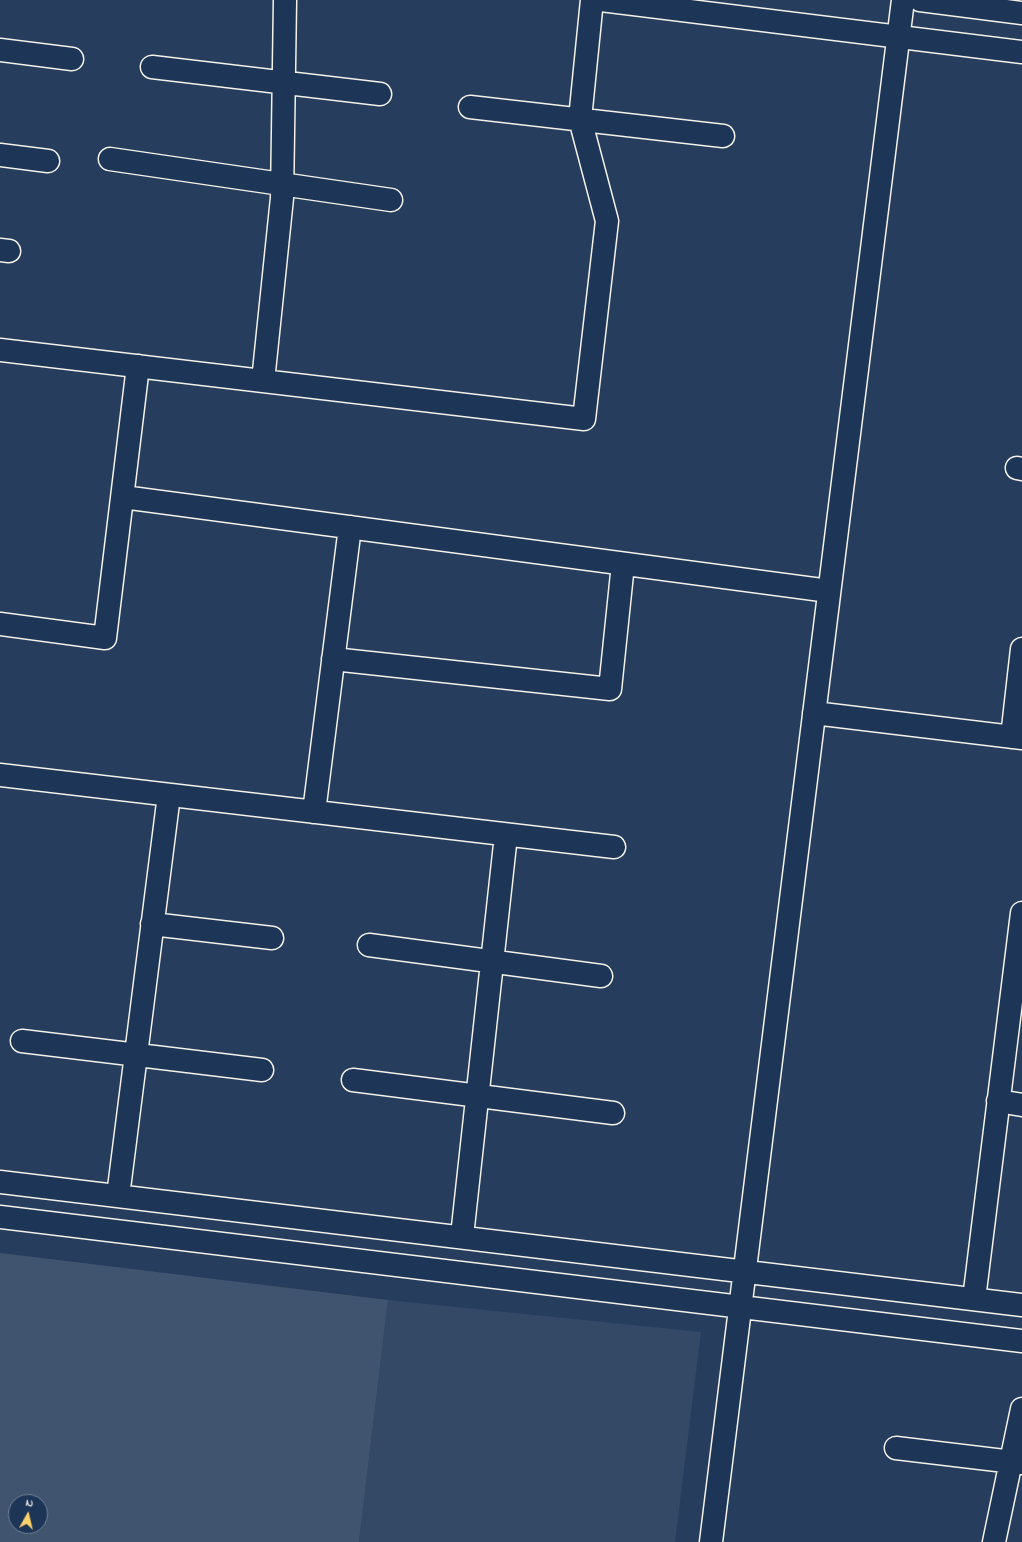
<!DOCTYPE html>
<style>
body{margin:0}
#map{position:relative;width:1022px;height:1542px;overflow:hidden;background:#263d5d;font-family:"Indie Flower",sans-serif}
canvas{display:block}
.north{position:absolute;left:8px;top:1494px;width:40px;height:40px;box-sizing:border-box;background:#1d3557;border:1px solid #738091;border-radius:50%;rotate:8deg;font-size:11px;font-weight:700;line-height:16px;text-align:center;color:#f4f1e8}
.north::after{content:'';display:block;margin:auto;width:14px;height:18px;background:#ffd166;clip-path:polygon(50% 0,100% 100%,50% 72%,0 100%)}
</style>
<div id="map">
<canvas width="1022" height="1542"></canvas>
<div class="north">N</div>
</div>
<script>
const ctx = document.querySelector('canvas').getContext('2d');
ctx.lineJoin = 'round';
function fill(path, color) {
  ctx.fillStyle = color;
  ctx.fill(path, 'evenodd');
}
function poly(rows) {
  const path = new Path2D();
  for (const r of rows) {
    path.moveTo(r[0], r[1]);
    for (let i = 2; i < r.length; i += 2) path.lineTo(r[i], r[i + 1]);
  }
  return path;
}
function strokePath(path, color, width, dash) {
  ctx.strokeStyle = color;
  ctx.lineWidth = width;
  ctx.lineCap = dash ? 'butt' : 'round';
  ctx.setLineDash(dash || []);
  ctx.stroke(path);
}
const built = poly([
 [388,1300,701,1332,675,1542,359,1542]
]);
const green = poly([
 [0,1253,388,1300,359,1542,0,1542],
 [16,1502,40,1502,40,1526,16,1526]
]);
const minor = poly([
 [0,50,72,59],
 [152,67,380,94],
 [470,107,723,136],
 [0,155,48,161],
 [110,159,391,200],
 [0,250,9,251],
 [0,350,584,419,607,221,580,119,592,0],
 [263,381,282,198,285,0],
 [1017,468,1022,469],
 [123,497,829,591],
 [0,624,105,638,138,366],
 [333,659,610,689,623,564],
 [814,713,1022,738],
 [1012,737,1022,649],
 [0,775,614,847],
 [314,812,350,527],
 [152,924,272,938],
 [369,945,601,976],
 [22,1041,262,1070],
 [353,1080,613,1113],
 [998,1101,1022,1105],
 [0,1182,1022,1305],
 [118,1196,169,795],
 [0,1217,1022,1341],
 [462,1236,506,835],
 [974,1299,1022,913],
 [896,1448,1022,1463],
 [711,1542,903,0],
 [994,1542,1022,1409]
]);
const major = poly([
 [601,0,1022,52],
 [920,0,1022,13]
]);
fill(built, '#334966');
fill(green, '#40546f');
strokePath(minor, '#f4f1e8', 25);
strokePath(major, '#f4f1e8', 25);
strokePath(minor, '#1d3557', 22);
strokePath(major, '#1d3557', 22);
</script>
